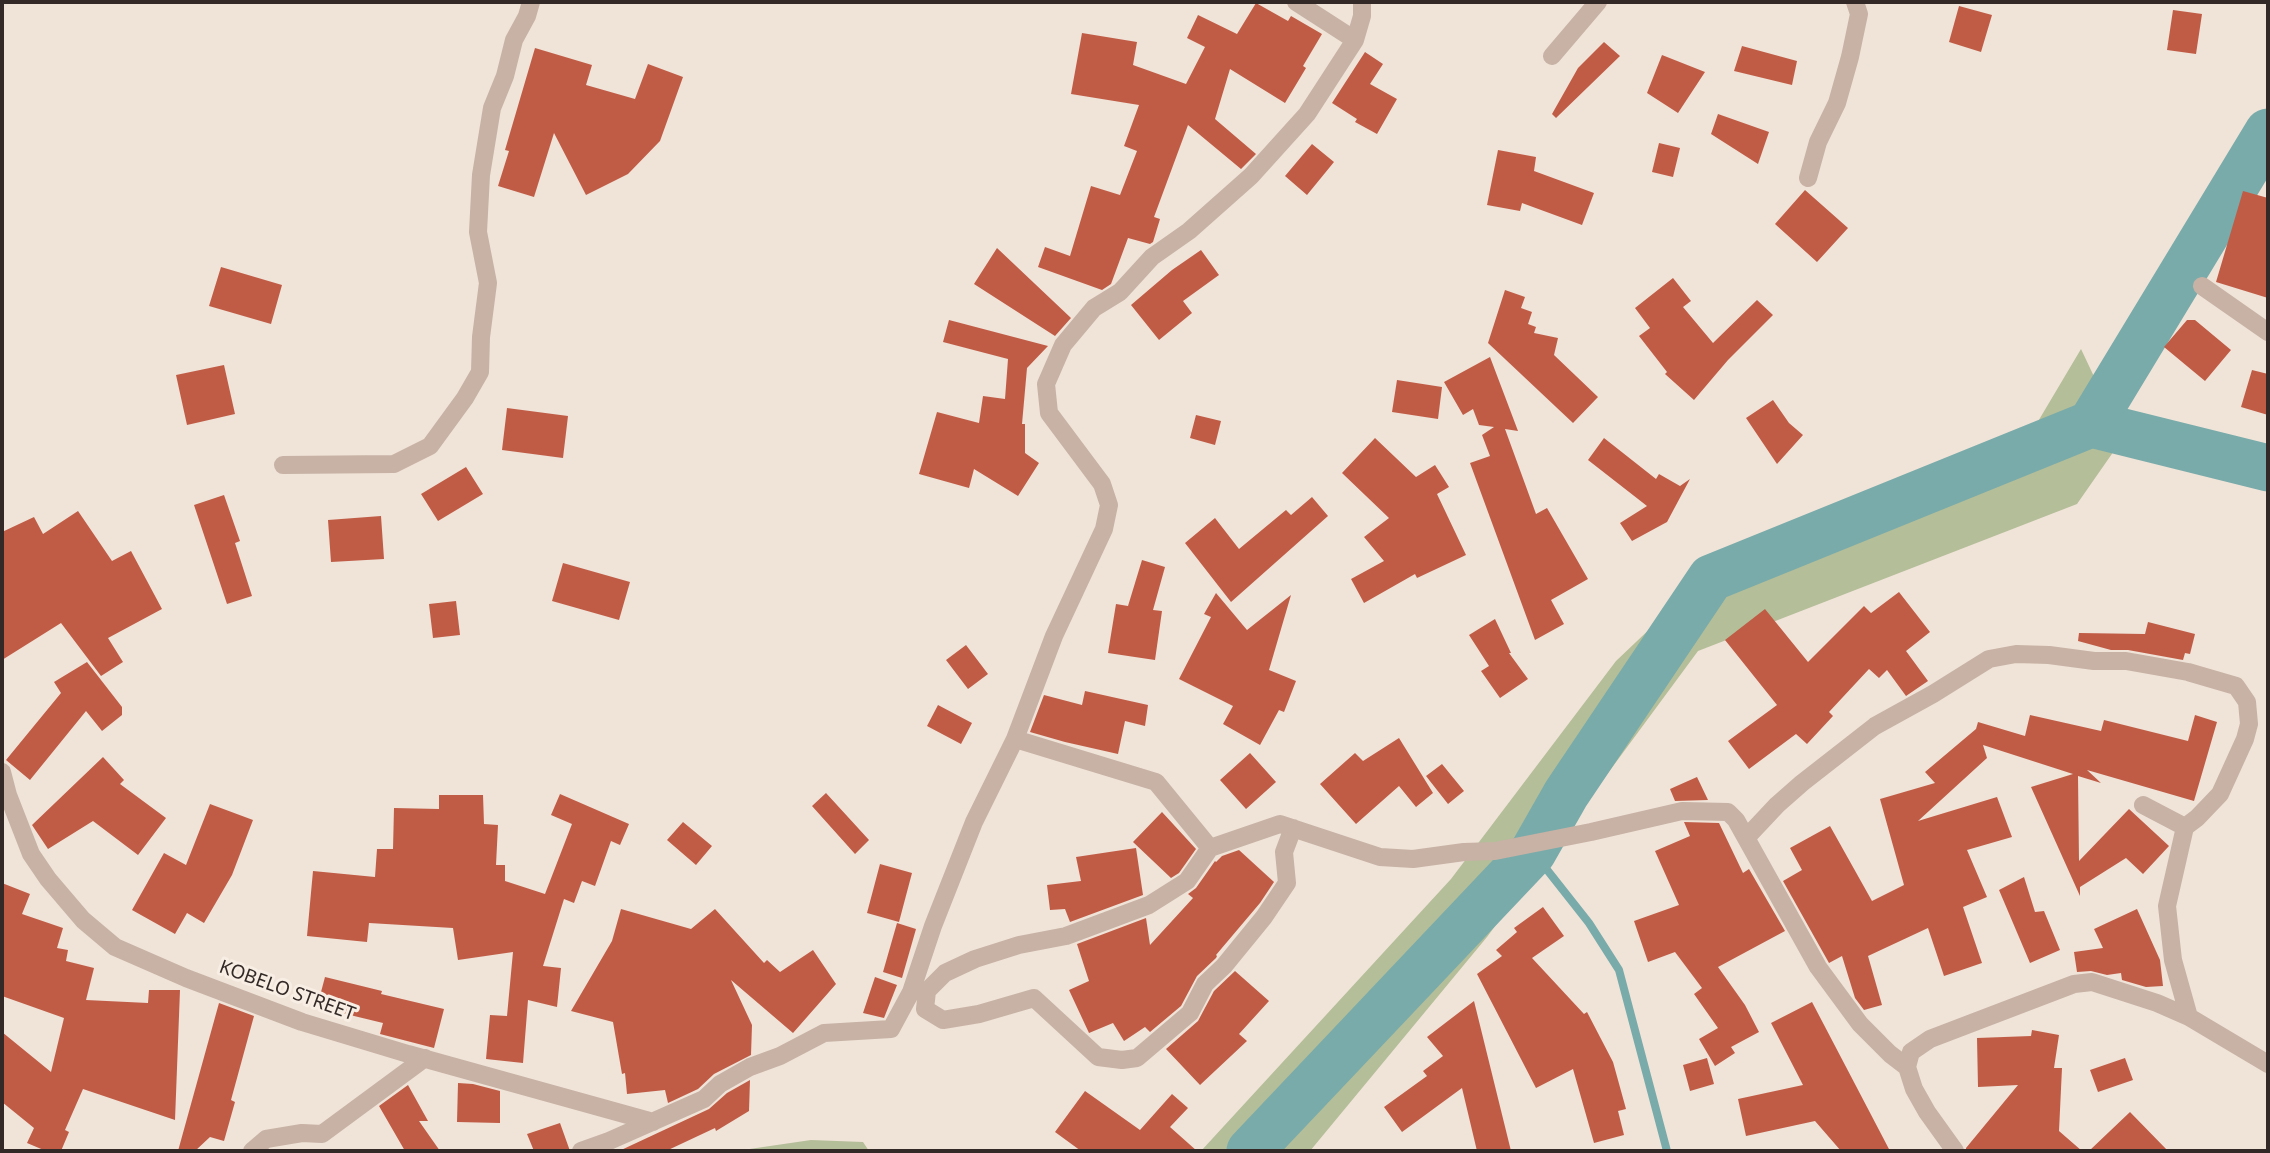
<!DOCTYPE html>
<style>
body{margin:0}
#map{position:relative;width:2270px;height:1153px;overflow:hidden;background:#f0e3d8;font-family:"Noto Sans",sans-serif}
canvas{display:block}
.frame{position:absolute;inset:0;border:4px solid #332926;pointer-events:none}
</style>
<div id="map">
<canvas width="2270" height="1153"></canvas>
<div class="frame"></div>
</div>
<script>
const ctx = document.querySelector('canvas').getContext('2d');
ctx.lineJoin = 'round';
function fill(path, color) {
  ctx.fillStyle = color;
  ctx.fill(path, 'evenodd');
}
function poly(rows) {
  const path = new Path2D();
  for (const r of rows) {
    path.moveTo(r[0], r[1]);
    for (let i = 2; i < r.length; i += 2) path.lineTo(r[i], r[i + 1]);
  }
  return path;
}
function strokePath(path, color, width, dash) {
  ctx.strokeStyle = color;
  ctx.lineWidth = width;
  ctx.lineCap = dash ? 'butt' : 'round';
  ctx.setLineDash(dash || []);
  ctx.stroke(path);
}
function write(font, color, halo, rows, align = 'center') {
  ctx.font = font + ' "Noto Sans",sans-serif';
  ctx.lineWidth = 6;
  ctx.setLineDash([]);
  ctx.textBaseline = 'middle';
  ctx.strokeStyle = halo;
  ctx.fillStyle = color;
  for (const [text, x, y, turn = 0] of rows) {
    ctx.save();
    ctx.translate(x, y);
    ctx.rotate((+turn || 0) * Math.PI / 180);
    ctx.textAlign = isNaN(turn) ? turn : align;
    if (halo) ctx.strokeText(text, 0, 0);
    ctx.fillText(text, 0, 0);
    ctx.restore();
  }
}
const green = poly([
 [2081,349,2123,438,2077,504,1698,651,1487,937,1310,1151,1201,1151,1451,879,1616,661,1736,547,2027,440],
 [811,1140,863,1142,869,1151,736,1151]
]);
const stream = poly([
 [1533,852,1589,923,1619,970,1667,1151]
]);
const river = poly([
 [2091,424,2268,468],
 [1250,1151,1533,852,1566,794,1711,578,2091,424,2268,132]
]);
const building = poly([
 [1256,3,1288,21,1291,16,1322,34,1303,66,1306,68,1285,103,1230,69,1215,119,1256,154,1241,169,1188,125,1154,217,1160,219,1153,242,1150,244,1128,238,1111,284,1102,290,1038,267,1045,247,1070,256,1091,186,1120,195,1137,151,1124,146,1139,105,1071,94,1082,33,1137,42,1133,65,1186,84,1205,47,1187,38,1198,15,1237,34],
 [1959,6,1992,15,1981,52,1949,42],
 [2173,10,2202,14,2196,54,2167,50],
 [1604,42,1620,56,1556,118,1552,114,1578,68],
 [1742,46,1797,61,1792,85,1734,71],
 [535,48,592,65,586,85,635,99,648,64,683,77,660,141,628,174,586,195,554,133,534,197,498,186,509,151,505,150],
 [1365,52,1383,64,1370,84,1397,99,1377,134,1355,122,1357,119,1332,103],
 [1662,55,1705,72,1678,113,1647,93],
 [1718,114,1769,132,1758,164,1711,134],
 [1659,143,1680,148,1673,177,1652,172],
 [1312,144,1334,162,1307,195,1285,176],
 [1498,150,1536,157,1534,171,1594,193,1582,225,1522,203,1520,211,1487,205],
 [1805,190,1848,228,1817,262,1775,224],
 [2243,191,2268,198,2268,298,2216,282],
 [997,248,1071,318,1055,336,974,284],
 [1201,250,1219,275,1183,301,1192,313,1159,340,1131,305,1172,270],
 [221,267,282,285,271,324,209,306],
 [1673,278,1691,301,1683,307,1713,343,1757,300,1773,315,1728,360,1694,400,1665,374,1667,372,1639,336,1650,328,1635,308],
 [1505,290,1525,297,1521,308,1532,312,1528,324,1536,327,1534,333,1558,338,1554,355,1598,397,1573,423,1488,343],
 [949,320,1048,346,1027,368,1022,424,1025,424,1025,453,1039,463,1018,496,974,469,969,488,919,474,937,412,979,423,983,396,1005,399,1008,359,943,342],
 [2187,320,2195,320,2231,350,2205,381,2164,347],
 [1490,357,1518,431,1505,429,1536,514,1547,508,1588,579,1551,600,1564,624,1535,640,1470,463,1490,456,1482,435,1494,427,1479,425,1473,409,1463,415,1444,382],
 [224,365,235,414,187,425,176,375],
 [2252,370,2268,374,2268,415,2241,407],
 [1397,380,1442,387,1438,419,1392,412],
 [1773,400,1789,423,1803,435,1777,464,1746,418],
 [507,408,568,416,563,458,502,450],
 [1196,415,1221,421,1215,445,1190,438],
 [1375,438,1416,477,1435,465,1449,487,1437,494,1466,555,1417,578,1415,574,1364,603,1351,579,1384,561,1364,537,1389,518,1342,473],
 [1604,438,1656,479,1659,474,1680,486,1690,479,1667,522,1632,541,1620,523,1647,506,1588,460],
 [466,467,483,494,438,521,421,494],
 [224,495,240,541,235,543,252,596,227,604,194,505],
 [1312,497,1328,516,1231,602,1185,543,1215,518,1239,549,1286,510,1291,515],
 [78,511,112,561,131,551,162,609,108,638,123,662,101,676,61,623,2,660,2,532,34,517,43,534],
 [381,516,384,559,331,562,328,520],
 [1142,560,1165,567,1153,610,1162,611,1155,660,1108,653,1116,604,1128,606],
 [563,563,630,582,619,620,552,601],
 [1899,592,1930,632,1906,651,1928,681,1906,696,1887,670,1879,678,1869,669,1829,712,1833,716,1807,744,1796,734,1749,769,1728,741,1777,705,1725,640,1765,609,1808,662,1864,606,1871,613],
 [1216,593,1247,630,1291,595,1269,670,1296,681,1284,712,1279,710,1260,745,1223,724,1233,706,1179,679,1211,617,1204,614],
 [456,601,460,635,433,638,429,604],
 [1495,619,1511,653,1509,653,1528,679,1500,698,1481,671,1489,666,1469,635],
 [2148,622,2195,634,2190,654,2185,653,2183,660,2128,650,2111,650,2078,641,2079,633,2145,634],
 [966,645,988,674,968,689,946,660],
 [87,662,122,707,122,715,102,731,86,711,30,780,6,760,61,693,54,682],
 [1085,691,1148,705,1145,726,1125,721,1118,754,1065,742,1030,732,1044,695,1082,705],
 [938,705,972,723,961,744,927,726],
 [2030,715,2101,731,2104,720,2188,741,2195,715,2217,722,2194,801,2087,770,2101,783,2078,776,2079,861,2129,809,2169,846,2143,874,2126,858,2080,887,2080,896,2031,787,2073,774,1983,745,1987,758,1918,821,1997,797,2012,837,1967,850,1987,897,1963,907,1982,963,1944,976,1928,928,1868,956,1882,1005,1864,1010,1855,998,1842,956,1829,963,1783,881,1802,870,1790,848,1830,826,1872,901,1904,885,1880,799,1935,783,1925,772,1976,729,1978,722,2025,736],
 [1399,738,1433,793,1416,807,1399,786,1356,824,1320,784,1355,753,1363,761],
 [1250,753,1276,782,1246,809,1220,780],
 [103,757,124,780,120,784,166,818,138,855,93,821,48,849,32,825],
 [1442,764,1464,791,1448,804,1426,776],
 [1697,777,1708,800,1675,801,1670,789],
 [826,793,869,840,855,854,812,806],
 [560,794,629,824,620,845,611,841,595,886,582,881,574,903,564,899,543,966,561,968,557,1007,528,1000,523,1063,486,1059,490,1015,507,1016,513,952,458,960,453,928,369,923,367,942,307,936,313,871,375,877,377,849,393,849,394,808,439,809,439,795,483,795,484,824,498,825,496,865,505,865,505,881,545,894,572,824,551,815],
 [210,804,253,820,232,875,204,923,187,913,175,934,132,910,164,853,186,865],
 [1162,812,1196,849,1179,873,1171,878,1133,842],
 [683,822,712,846,696,865,667,840],
 [1684,822,1719,823,1743,873,1749,869,1785,931,1718,967,1745,1005,1759,1032,1731,1047,1735,1053,1715,1066,1699,1039,1718,1028,1694,994,1702,988,1675,952,1648,962,1634,921,1679,905,1655,851,1690,836],
 [1136,848,1143,895,1070,922,1065,909,1050,910,1047,885,1081,881,1076,857],
 [1239,850,1274,882,1260,903,1216,955,1217,956,1216,958,1197,976,1181,1006,1150,1032,1145,1027,1124,1041,1113,1023,1089,1033,1069,990,1089,981,1077,944,1146,918,1150,945,1193,898,1188,894,1196,888,1215,861,1216,862,1222,856],
 [880,864,912,873,899,922,867,913],
 [2024,877,2035,912,2044,911,2060,950,2030,963,1999,890],
 [2,883,30,894,22,914,63,928,57,948,68,950,66,961,94,968,86,1000,148,1003,149,990,180,990,175,1120,83,1089,65,1130,69,1132,61,1151,46,1151,27,1143,34,1128,2,1102,2,1032,51,1072,64,1018,2,996],
 [1543,907,1564,936,1532,958,1584,1014,1587,1012,1613,1062,1626,1109,1618,1111,1624,1135,1594,1143,1573,1069,1536,1088,1477,974,1502,956,1496,950,1517,932,1514,928],
 [621,909,691,929,715,909,764,963,767,960,780,972,813,950,836,984,793,1033,731,980,752,1025,751,1055,714,1074,698,1089,668,1103,665,1090,627,1094,625,1073,622,1074,613,1022,571,1011,612,941],
 [2137,909,2160,960,2163,986,2146,987,2122,980,2121,973,2107,975,2091,971,2077,972,2074,952,2103,948,2094,929],
 [897,923,916,929,902,978,883,972],
 [1235,971,1269,1001,1239,1034,1247,1041,1200,1085,1166,1049,1198,1021,1214,991],
 [325,977,382,991,381,994,444,1009,434,1048,380,1034,383,1023,317,1007],
 [875,977,897,985,884,1018,863,1013],
 [1474,1001,1511,1151,1477,1151,1462,1088,1402,1132,1384,1107,1427,1076,1423,1071,1443,1056,1427,1037],
 [1812,1002,1856,1086,1890,1151,1841,1151,1815,1121,1746,1136,1738,1099,1803,1085,1771,1023],
 [219,1003,254,1016,231,1100,235,1102,224,1141,210,1137,195,1151,178,1151],
 [2032,1030,2059,1035,2054,1068,2062,1068,2059,1131,2082,1151,1966,1151,1966,1148,2018,1085,1978,1087,1977,1038,2031,1036],
 [1707,1058,1714,1084,1690,1091,1683,1065],
 [2125,1058,2133,1080,2098,1092,2090,1070],
 [750,1080,749,1111,716,1131,715,1128,666,1151,619,1151,709,1109,727,1093],
 [458,1083,473,1084,500,1091,500,1123,457,1122],
 [408,1085,428,1121,419,1121,440,1151,405,1151,379,1106],
 [1085,1091,1140,1130,1172,1094,1188,1108,1170,1127,1197,1151,1081,1151,1055,1132],
 [2130,1112,2168,1151,2089,1151],
 [560,1123,570,1151,534,1151,527,1134]
]);
const street = poly([
 [1296,2,1355,40],
 [1362,2,1362,16,1355,40,1307,114,1251,176,1189,231,1152,257,1120,292,1094,308,1063,345,1046,384,1049,413,1102,484,1109,505,1104,529,1054,636,1015,739,1156,782,1210,848,1280,824,1380,857,1413,859,1464,852,1495,851,1591,832,1682,811,1728,812,1736,820,1818,967,1860,1024,1890,1054,1907,1067],
 [1552,56,1598,2],
 [1808,178,1818,142,1837,103,1850,57,1859,14,1855,2],
 [2202,286,2268,332],
 [283,465,394,464,430,446,465,398,480,372,481,337,488,283,478,232,481,175,492,108,505,76,514,40,527,16,531,2],
 [2,772,8,795,31,854,48,879,83,920,115,947,186,978,302,1022,408,1054,653,1122],
 [2143,805,2185,827,2167,906,2173,960,2189,1017],
 [1746,838,1777,805,1802,783,1875,726,1933,694,1989,659,2016,654,2049,655,2094,661,2126,661,2188,672,2236,686,2247,702,2249,724,2245,739,2220,794,2197,818,2185,827],
 [1210,848,1187,881,1149,905,1066,936,1019,945,975,959,945,973,927,991,925,1009,943,1020,979,1014,1034,998,1098,1057,1122,1060,1137,1058,1190,1013,1205,984,1224,966,1264,917,1287,883,1284,852,1293,828],
 [252,1151,266,1139,302,1133,322,1134,425,1058],
 [581,1151,609,1141,704,1099,720,1084,750,1067,780,1056,824,1033,891,1029,911,992,933,926,974,822,1015,739],
 [1955,1151,1927,1112,1914,1089,1907,1067,1911,1052,1930,1039,2074,984,2092,982,2157,1003,2189,1017,2268,1064]
]);
const streetNames = [
 ["KOBELO STREET",287,991,20]
];
fill(green, '#b4be99');
strokePath(stream, '#79abaa', 8);
strokePath(river, '#79abaa', 47);
fill(building, '#c05c46');
strokePath(street, '#c7b2a5', 18);
write('19px', '#332926', '#f8eee4', streetNames);
</script>
